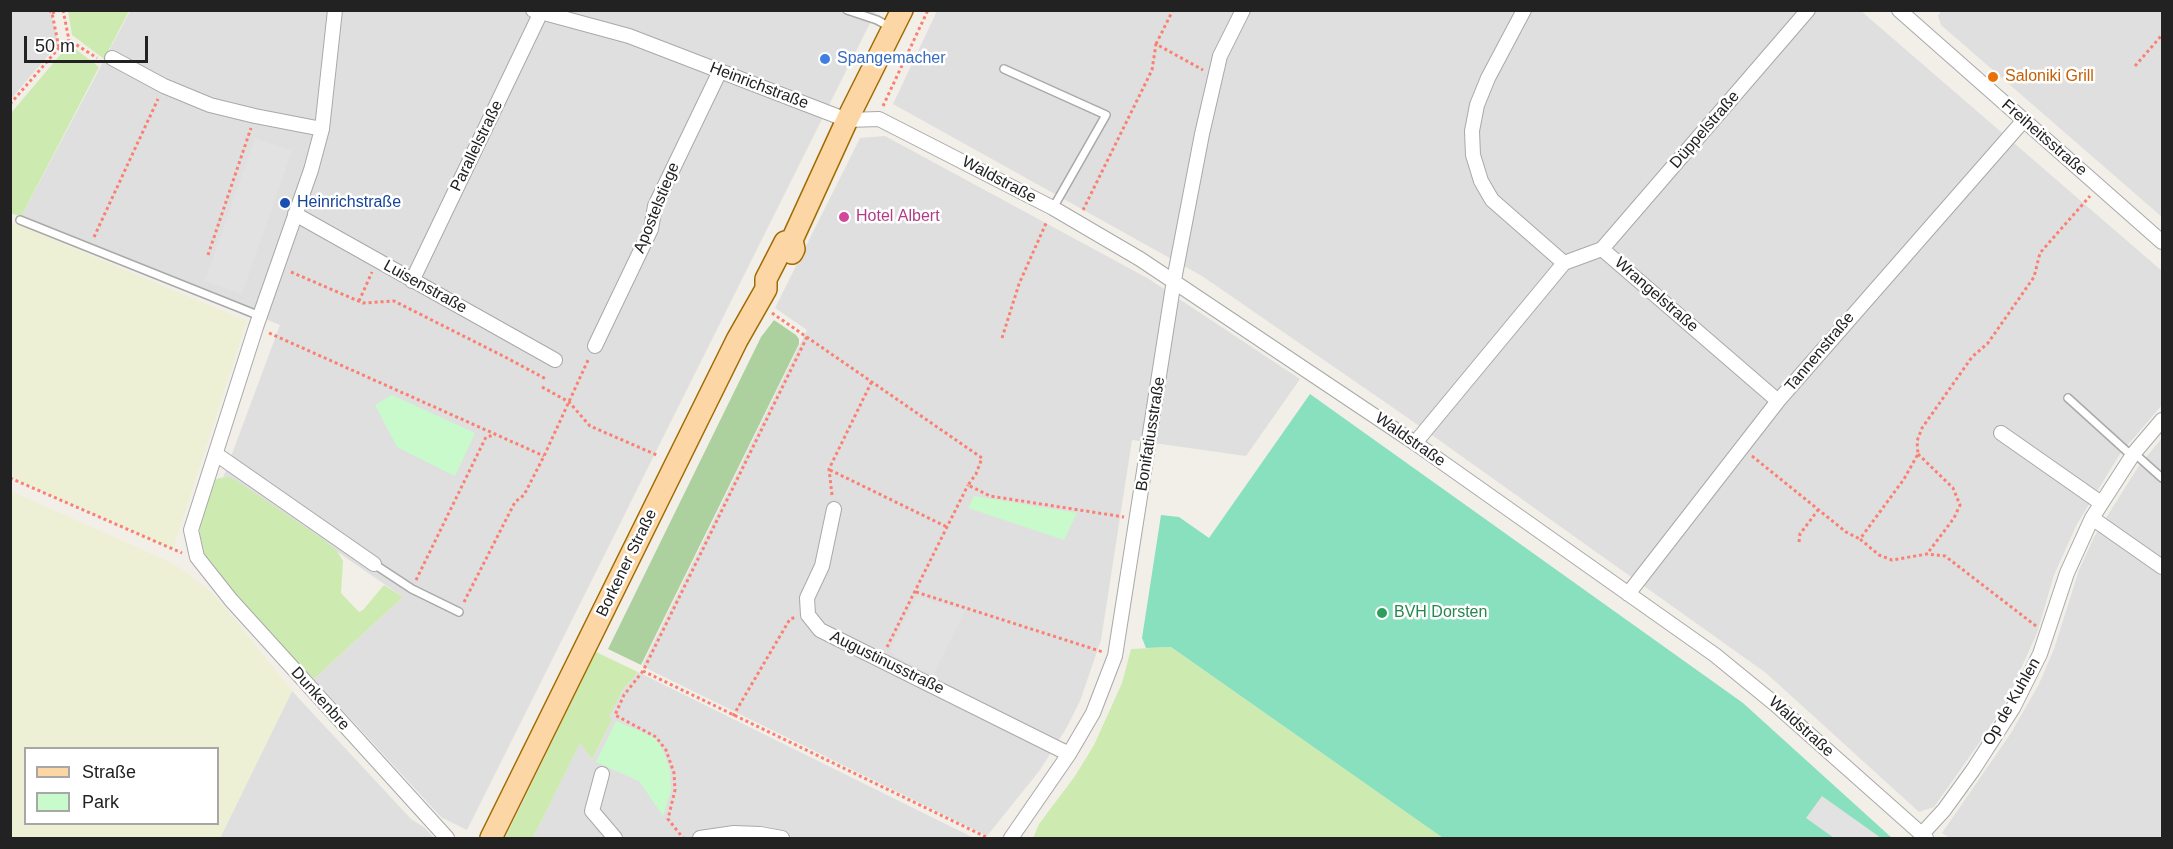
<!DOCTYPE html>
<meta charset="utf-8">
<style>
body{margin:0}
#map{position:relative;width:2173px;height:849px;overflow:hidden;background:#f2efe9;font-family:Arial,sans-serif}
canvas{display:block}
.frame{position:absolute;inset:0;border:12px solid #222;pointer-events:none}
.legend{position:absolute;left:24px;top:747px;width:195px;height:78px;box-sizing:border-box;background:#fff;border:2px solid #a7a7a7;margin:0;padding:8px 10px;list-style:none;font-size:18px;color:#222}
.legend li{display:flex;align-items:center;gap:12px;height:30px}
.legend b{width:30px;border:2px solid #a7a7a7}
.scale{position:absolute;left:24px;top:36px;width:124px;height:27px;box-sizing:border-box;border:3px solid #222;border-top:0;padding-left:8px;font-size:18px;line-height:21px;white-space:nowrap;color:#222;-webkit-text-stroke:4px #fff;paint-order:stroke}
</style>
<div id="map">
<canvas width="2173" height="849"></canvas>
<div class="frame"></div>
<ul class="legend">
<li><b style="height:8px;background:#fcd6a4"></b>Straße</li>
<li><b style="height:16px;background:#c8facc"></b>Park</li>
</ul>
<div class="scale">50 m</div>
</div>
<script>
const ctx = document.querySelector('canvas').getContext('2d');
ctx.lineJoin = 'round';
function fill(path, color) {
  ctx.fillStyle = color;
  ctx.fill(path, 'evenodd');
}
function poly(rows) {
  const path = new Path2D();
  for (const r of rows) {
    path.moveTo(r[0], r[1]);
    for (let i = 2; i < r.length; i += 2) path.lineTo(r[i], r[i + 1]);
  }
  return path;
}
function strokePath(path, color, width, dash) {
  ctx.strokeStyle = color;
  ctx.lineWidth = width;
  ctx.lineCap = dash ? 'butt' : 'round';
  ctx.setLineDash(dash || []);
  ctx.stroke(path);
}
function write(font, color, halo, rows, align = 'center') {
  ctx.font = font + ' Arial,sans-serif';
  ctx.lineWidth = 5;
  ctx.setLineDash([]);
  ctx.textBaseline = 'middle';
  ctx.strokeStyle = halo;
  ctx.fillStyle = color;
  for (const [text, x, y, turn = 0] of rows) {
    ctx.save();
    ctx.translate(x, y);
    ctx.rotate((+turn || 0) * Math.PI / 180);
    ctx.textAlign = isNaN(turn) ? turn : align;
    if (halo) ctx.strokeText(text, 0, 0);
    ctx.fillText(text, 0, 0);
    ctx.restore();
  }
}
const residential = poly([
 [11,10,57,11,52,16,58,44,11,99],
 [130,11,876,11,467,830,441,817,314,679,403,597,229,477,223,478,280,325,21,217],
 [937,11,1861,11,2162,271,2162,405,2120,454,2077,524,2054,575,2037,633,2008,698,1989,729,1934,807,1919,812,1766,673,1408,418,1202,276,893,104],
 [1941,11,2162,11,2162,217,1941,25,1938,16],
 [885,136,1149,279,1300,379,1246,456,1132,440,1101,640,1080,701,1067,727,1040,770,987,836,642,666,807,330,775,308,860,138],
 [2162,438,2162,838,1950,838,1942,833,2011,733,2039,684,2054,649,2079,570,2094,537,2138,467],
 [638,672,974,838,533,838,580,742,592,759,612,720,608,718,622,691],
 [292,691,411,819,425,828,434,838,220,838]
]);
const farmland = poly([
 [11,222,247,321,173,549,11,477],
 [11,491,168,561,185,571,212,593,233,617,292,691,220,838,11,838],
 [26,748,218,748,218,824,26,824]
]);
const grass = poly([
 [68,11,68,10,129,11,104,59,72,35],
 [73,47,99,67,21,217,11,213,11,113,66,48],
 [229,477,234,479,323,539,337,551,343,561,341,593,359,612,363,610,384,585,403,597,314,679,237,599,206,560,200,535,200,521,215,480,219,478],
 [1171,647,1443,838,1033,838,1039,824,1075,776,1094,745,1122,683,1131,649],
 [596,652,638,672,622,691,609,717,612,720,592,759,580,743,533,838,505,838]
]);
const forest = poly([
 [774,320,796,335,799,339,799,344,641,665,608,649,761,337]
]);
const park = poly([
 [392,395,475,433,455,476,397,447,375,405],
 [974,496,1077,513,1064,540,968,508],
 [616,721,656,738,665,755,670,771,671,791,663,816,639,781,596,762]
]);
const pitch = poly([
 [1310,394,1743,703,1892,838,1443,838,1171,647,1146,648,1142,638,1161,515,1179,517,1209,538]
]);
const parking = poly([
 [255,138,292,151,242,294,205,281],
 [919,597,965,611,933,675,895,656,891,652,892,646,915,600],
 [1822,796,1881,838,1834,838,1806,818]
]);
const path = poly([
 [49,10,52,13,59,48],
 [63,10,69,40],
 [52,13,60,10],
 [1156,44,1173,10],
 [2135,66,2162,35],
 [10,104,59,48,69,40,97,58],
 [883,106,928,10],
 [1083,210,1152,70,1156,44,1203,70],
 [94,237,158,99],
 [208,255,251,128],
 [291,272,363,303,394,301,505,357,546,379],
 [359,301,372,272],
 [772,313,982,458,976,474,968,485,990,496,1124,517],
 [269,333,544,456],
 [807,337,643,671,988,838],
 [1002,338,1019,284,1047,221],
 [542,387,569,402,590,426,659,456],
 [1918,454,1953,488,1960,505,1954,518,1927,554],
 [1752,456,1846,532,1860,539],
 [830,470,947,527],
 [10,478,182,553],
 [832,495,829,469,872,381],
 [1799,542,1800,534,1818,510],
 [416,580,486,437,495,435],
 [916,592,1103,652],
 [464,602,515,502,524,495,544,456,589,358],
 [2036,626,1945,556,1927,554,1892,560,1879,555,1860,539,1904,479,1918,454,1917,441,1922,428,1972,357,1988,343,2034,277,2040,253,2090,196],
 [887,647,968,485],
 [643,671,624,695,615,715,656,737,666,750,674,773,675,790,668,819,683,838],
 [733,716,790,619,796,617]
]);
const lane = poly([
 [847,10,877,20,890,27],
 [1004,69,1106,115,1053,208],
 [20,220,260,316],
 [2068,398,2132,456],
 [2134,453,2162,478],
 [374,564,412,589,459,612]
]);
const street = poly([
 [335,10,322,129,311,170,256,327,191,530,197,557,231,600,447,838],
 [533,10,629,36,847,120,879,119,1053,208,1140,259,1415,443,1715,655,1775,704,1926,838],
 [1524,10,1488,78,1477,105,1472,131,1473,155,1481,181,1492,200,1564,263,1602,249,1808,10],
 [1899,10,2162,242],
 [112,58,164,86,210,105,255,116,322,129],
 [295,214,555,360],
 [1602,249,1778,401],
 [412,281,542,10],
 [595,346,651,229,655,206,720,71],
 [2001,433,2101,503],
 [1415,443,1564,263],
 [216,454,374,564],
 [834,509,822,566,807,598,808,615,820,630,1069,754],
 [2092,518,2162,567],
 [1628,594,1778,401,2024,120],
 [602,774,592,811,615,838],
 [1921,835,1944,810,1973,770,2013,708,2040,654,2067,573,2092,518,2134,453,2162,420],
 [700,838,734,833,760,834,782,838],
 [1011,838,1069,754,1093,713,1115,656,1174,280,1202,134,1220,56,1243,10]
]);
const primary = poly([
 [792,253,794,249,792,240,847,120,902,10],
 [491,838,737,340,766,289,766,279,785,242,792,240]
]);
const markers = [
 [825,59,6,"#3f7fe0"],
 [1993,77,6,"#e8710a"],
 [285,203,6,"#1a4fb4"],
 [844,217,6,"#d1479c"],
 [1382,613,6,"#2e9e5b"]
];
const shopNames = [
 ["Spangemacher",837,59]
];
const foodNames = [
 ["Saloniki Grill",2005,77]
];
const streetNames = [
 ["Heinrichstraße",759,86,21],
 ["Düppelstraße",1705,130,-49],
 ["Freiheitsstraße",2044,138,41],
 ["Parallelstraße",477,146,-64],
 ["Waldstraße",999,180,28],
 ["Apostelstiege",657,208,-68],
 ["Luisenstraße",425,287,29],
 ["Wrangelstraße",1656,295,41],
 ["Tannenstraße",1820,352,-50],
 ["Bonifatiusstraße",1151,434,-81],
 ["Waldstraße",1410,440,35],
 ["Borkener Straße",627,563,-64],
 ["Augustinusstraße",887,663,26],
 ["Dunkenbre",320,699,48],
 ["Op de Kuhlen",2012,702,-60],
 ["Waldstraße",1801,727,42]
];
const transitNames = [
 ["Heinrichstraße",297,203]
];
const hotelNames = [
 ["Hotel Albert",856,217]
];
const leisureNames = [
 ["BVH Dorsten",1394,613]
];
fill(residential, '#e0dfdf');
fill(farmland, '#eef0d5');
fill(grass, '#cdebb0');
fill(forest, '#add19e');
fill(park, '#c8facc');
fill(pitch, '#88e0be');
fill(parking, '#e2e2e2');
strokePath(lane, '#a9a9a9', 10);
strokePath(street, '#a9a9a9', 16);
strokePath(primary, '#a06b00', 24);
strokePath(path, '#fa8072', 3, [3, 3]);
strokePath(lane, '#fff', 7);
strokePath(street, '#fff', 14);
strokePath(primary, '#fcd6a4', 21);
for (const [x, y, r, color] of markers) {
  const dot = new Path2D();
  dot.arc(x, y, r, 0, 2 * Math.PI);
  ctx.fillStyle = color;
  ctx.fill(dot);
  strokePath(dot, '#fff', 2);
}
write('16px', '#366cbe', '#fff', shopNames, 'left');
write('16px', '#c56008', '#fff', foodNames, 'left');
write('16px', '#222', '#fff', streetNames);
write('16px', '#164399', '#fff', transitNames, 'left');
write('16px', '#b23c85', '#fff', hotelNames, 'left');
write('16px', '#27864d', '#fff', leisureNames, 'left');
</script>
